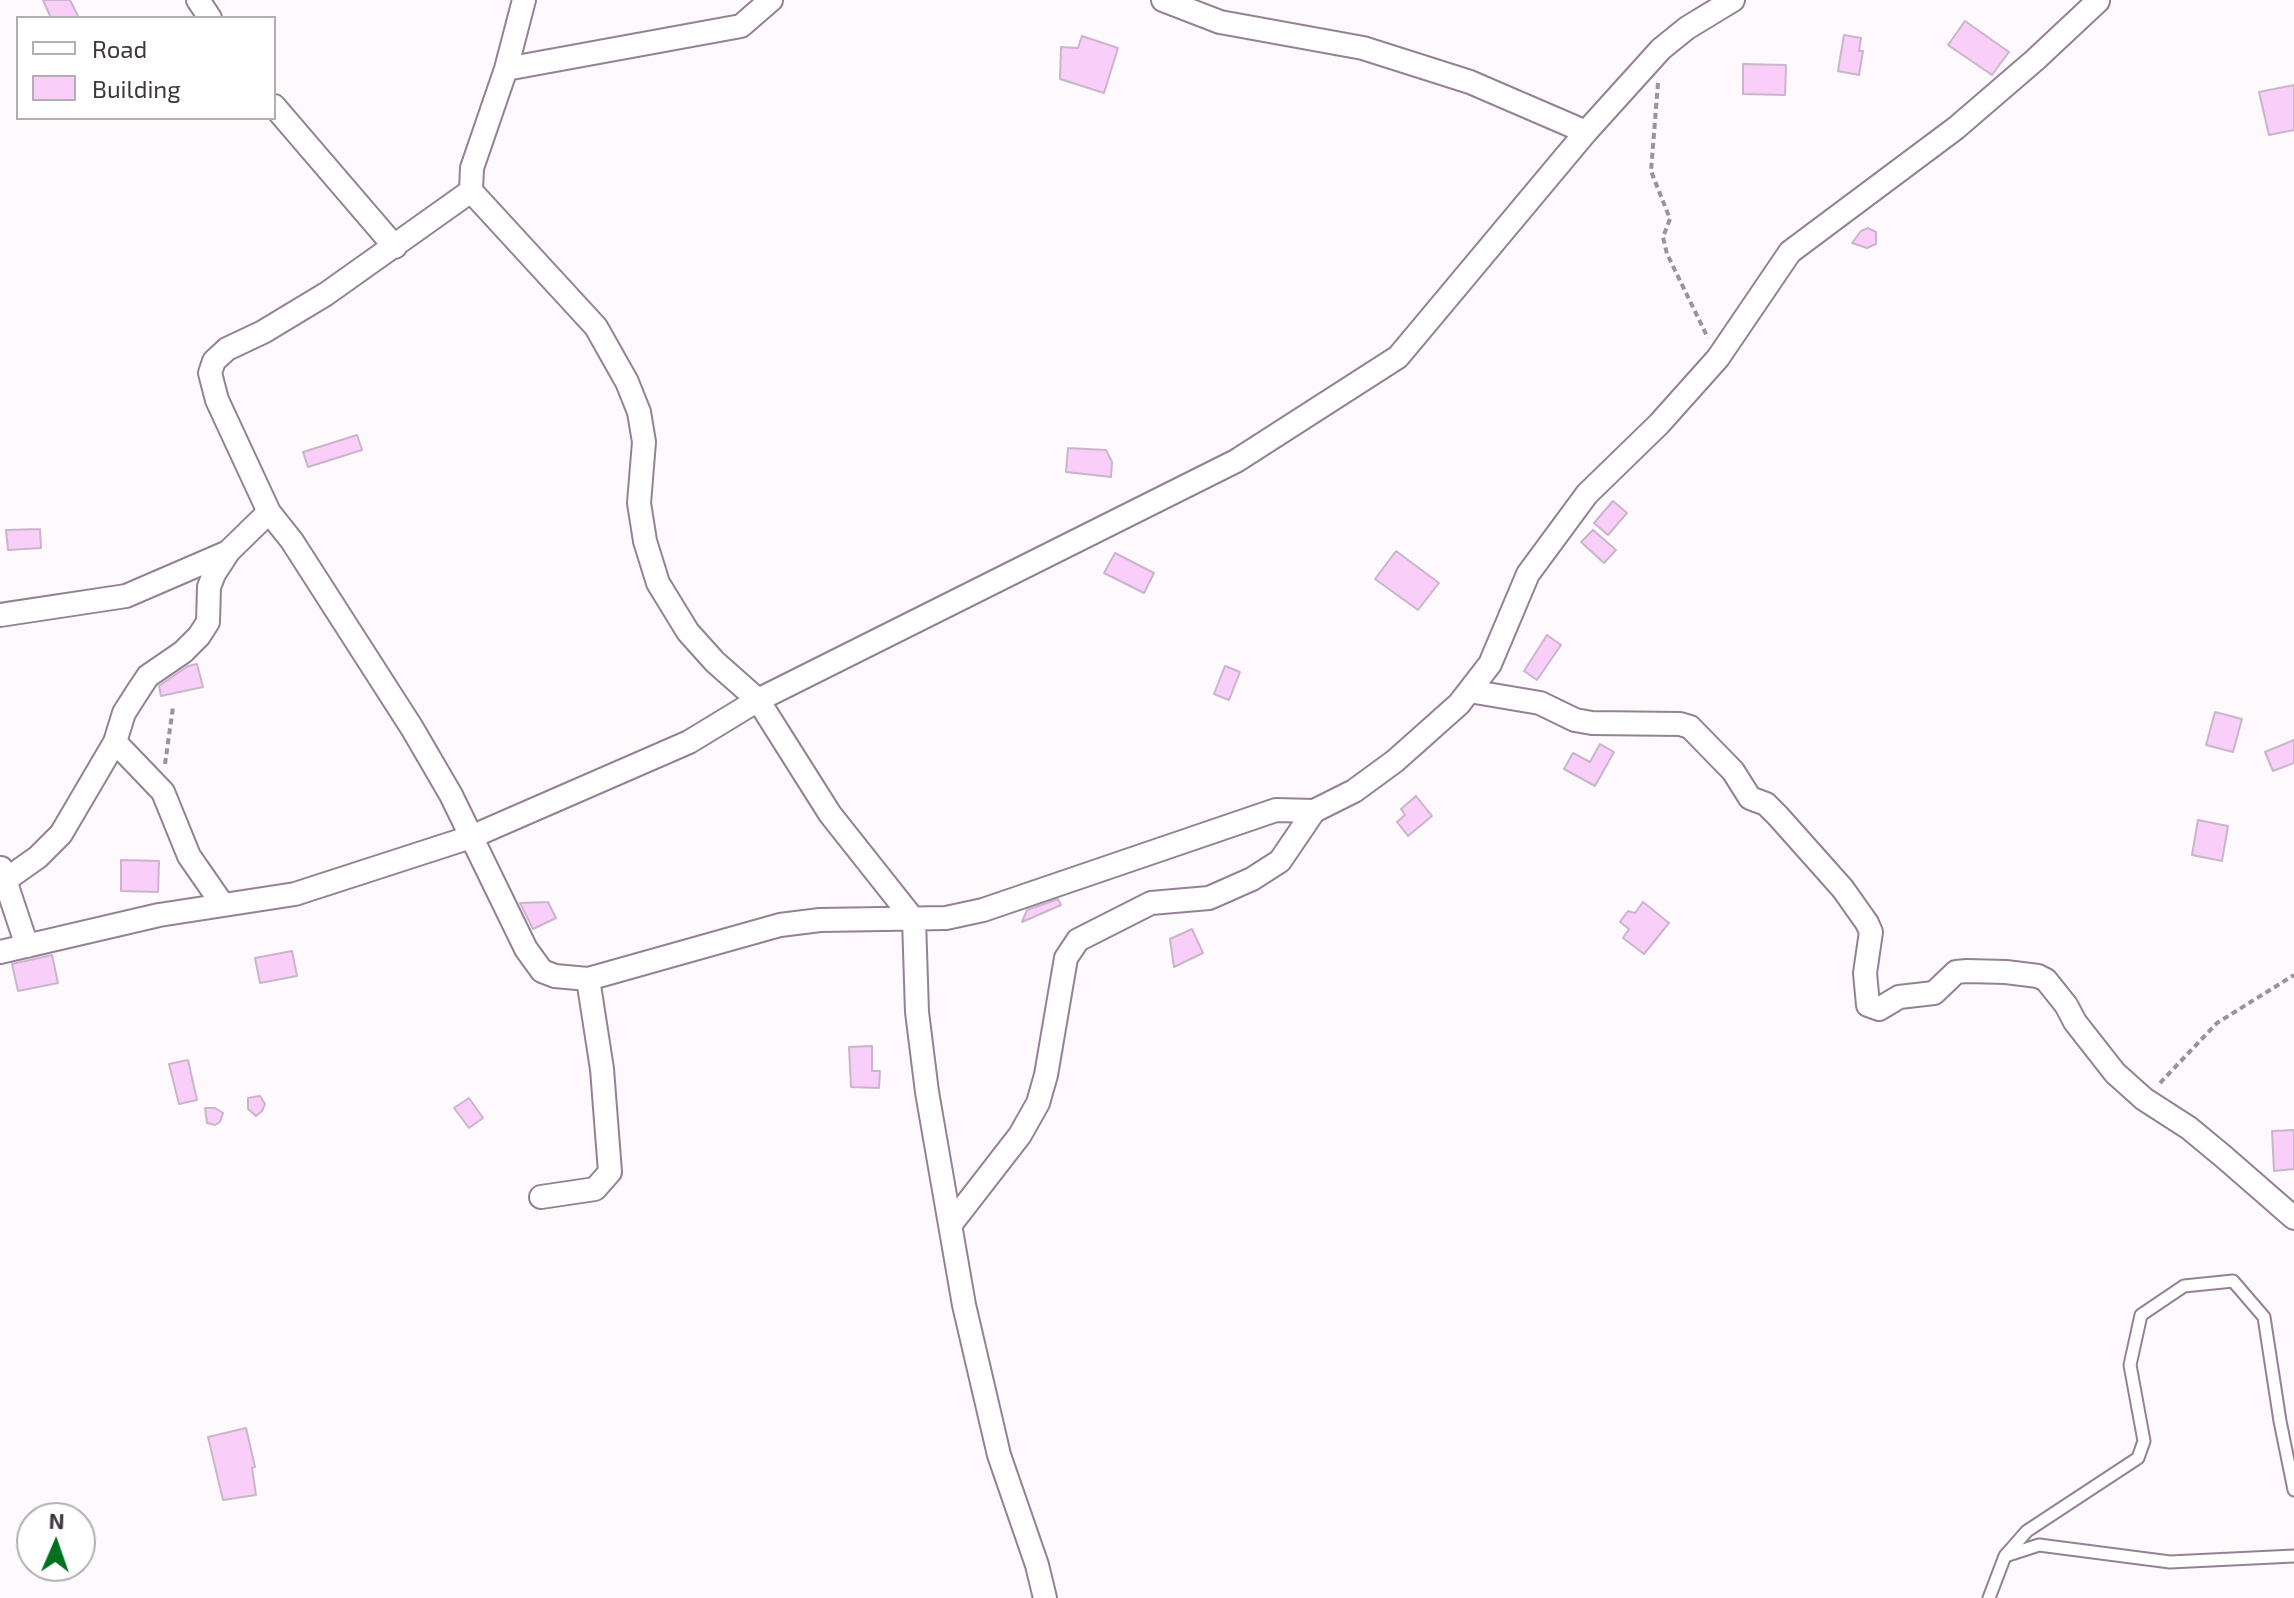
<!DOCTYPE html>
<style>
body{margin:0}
#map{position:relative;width:2294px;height:1598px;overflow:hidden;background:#fdf9fd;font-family:"Exo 2",sans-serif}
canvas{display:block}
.legend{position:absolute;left:16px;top:16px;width:260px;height:104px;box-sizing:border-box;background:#fff;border:2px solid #b2aeb2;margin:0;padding:10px 14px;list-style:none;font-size:24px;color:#3e353e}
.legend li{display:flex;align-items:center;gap:16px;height:40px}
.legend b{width:40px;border:2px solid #b2aeb2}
.north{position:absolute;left:16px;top:1502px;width:80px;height:80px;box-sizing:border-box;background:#fff;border:2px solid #b2aeb2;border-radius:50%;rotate:2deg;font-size:22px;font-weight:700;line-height:32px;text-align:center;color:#3e353e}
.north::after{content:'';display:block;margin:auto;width:28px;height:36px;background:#027021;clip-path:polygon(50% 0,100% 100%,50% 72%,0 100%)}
</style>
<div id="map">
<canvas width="2294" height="1598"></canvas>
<ul class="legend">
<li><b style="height:10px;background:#fff"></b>Road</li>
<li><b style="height:22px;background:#f9cef9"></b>Building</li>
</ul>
<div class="north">N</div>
</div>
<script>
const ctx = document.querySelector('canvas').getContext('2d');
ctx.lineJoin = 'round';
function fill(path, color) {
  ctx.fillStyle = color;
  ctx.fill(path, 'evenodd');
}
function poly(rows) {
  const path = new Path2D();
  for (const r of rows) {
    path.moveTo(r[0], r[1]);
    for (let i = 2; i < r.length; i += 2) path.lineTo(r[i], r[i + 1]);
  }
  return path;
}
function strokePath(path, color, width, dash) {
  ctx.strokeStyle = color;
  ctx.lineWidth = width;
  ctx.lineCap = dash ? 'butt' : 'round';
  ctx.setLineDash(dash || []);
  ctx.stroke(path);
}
const building = poly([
 [43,0,70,0,79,18,51,18,43,0],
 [1965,21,2009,52,1992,75,1948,45,1965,21],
 [1844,35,1861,38,1859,51,1863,51,1859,75,1838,71,1844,35],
 [1082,36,1118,48,1104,93,1060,79,1061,47,1078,48,1082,36],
 [1743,64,1786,65,1785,95,1743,94,1743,64],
 [2294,85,2294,130,2269,135,2259,92,2294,85],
 [1868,228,1876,232,1876,244,1867,248,1852,243,1861,231,1868,228],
 [357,435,362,450,308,467,303,452,357,435],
 [1068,448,1106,450,1112,462,1111,477,1066,472,1068,448],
 [1613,501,1627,513,1608,535,1594,523,1613,501],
 [40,529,41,548,8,550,6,530,40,529],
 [1593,530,1616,550,1604,563,1581,542,1593,530],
 [1396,551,1439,583,1418,610,1375,579,1396,551],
 [1115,553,1154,573,1144,593,1104,573,1115,553],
 [1547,635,1561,645,1537,680,1524,671,1547,635],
 [197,664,203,687,161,696,159,686,188,666,197,664],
 [1225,666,1240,672,1229,700,1214,694,1225,666],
 [2215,712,2242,719,2233,752,2206,745,2215,712],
 [2294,740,2294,763,2273,771,2265,752,2294,740],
 [1600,744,1614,752,1595,786,1564,769,1573,753,1590,762,1600,744],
 [1416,796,1432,816,1408,836,1397,822,1405,815,1401,809,1416,796],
 [2198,820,2228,826,2222,861,2192,855,2198,820],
 [121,860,159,861,158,892,121,891,121,860],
 [1058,899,1061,905,1022,922,1027,910,1058,899],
 [548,902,556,918,533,929,520,903,548,902],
 [1643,902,1669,923,1644,954,1623,938,1629,929,1620,922,1628,911,1635,913,1643,902],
 [1192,929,1203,953,1174,967,1170,939,1192,929],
 [292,951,297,976,260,983,255,958,292,951],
 [52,955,58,983,18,991,12,964,52,955],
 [872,1046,872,1071,880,1071,879,1088,851,1087,849,1047,872,1046],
 [188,1060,197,1100,179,1104,169,1064,188,1060],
 [260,1096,265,1104,262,1111,256,1116,248,1109,248,1098,260,1096],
 [469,1098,483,1118,469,1128,454,1108,469,1098],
 [205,1108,215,1108,223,1113,220,1122,215,1125,207,1123,205,1108],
 [2294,1130,2294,1169,2274,1171,2272,1131,2294,1130],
 [246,1428,255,1467,252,1468,256,1495,223,1500,208,1437,246,1428]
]);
const path = poly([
 [1658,83,1651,171,1670,219,1663,237,1667,254,1708,338],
 [165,764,173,707],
 [2160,1083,2217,1023,2294,975]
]);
const lane = poly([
 [2005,1556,2027,1531,2138,1458,2144,1441,2130,1365,2141,1315,2184,1286,2233,1281,2264,1317,2280,1421,2294,1490],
 [1989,1598,2005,1556,2039,1545,2170,1562,2294,1556]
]);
const street = poly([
 [198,0,210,18],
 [524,0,506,69,472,168,471,191,596,327,627,382,639,412,644,442,639,503,645,541,658,583,688,632,715,662,758,700,830,814,914,920,917,1012,927,1092,964,1305,999,1455,1037,1565,1045,1598],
 [1163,0,1220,22,1363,48,1470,82,1586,132],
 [506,69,741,26,771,0],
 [274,106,395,247],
 [471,191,326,294,263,332,227,349,214,361,210,373,217,400,269,512,292,541,412,728,451,795,526,949,542,971,555,976,588,979,780,925,820,920,946,918,983,910,1276,810,1314,811,1354,791,1395,761,1459,704,1490,664,1528,574,1587,494,1659,424,1718,358,1790,252,1956,128,2035,60,2098,1],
 [0,615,126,596,228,552],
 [1469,691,1540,703,1575,720,1592,723,1680,724,1690,727,1733,771,1750,798,1766,804,1778,816,1843,889,1867,923,1871,932,1865,973,1868,1005,1879,1009,1899,997,1934,993,1956,972,1967,971,2006,972,2038,976,2046,980,2066,1005,2075,1022,2115,1073,2144,1099,2189,1128,2224,1157,2294,1218],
 [115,742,163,792,189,856,223,905],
 [1,868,27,946],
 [7,879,38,857,61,834,115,742,124,713,138,691,148,676,183,652,199,636,208,622,209,587,214,574,229,551,269,512],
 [0,952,159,915,295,894,471,837,689,742,758,700,1236,461,1398,357,1586,132,1661,49,1687,28,1733,0],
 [541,1197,595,1189,610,1172,602,1069,588,979],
 [951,1224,1020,1135,1038,1103,1046,1075,1066,958,1078,940,1151,903,1209,898,1252,879,1280,861,1314,811]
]);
fill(building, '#f9cef9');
strokePath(building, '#cab6ca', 2);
strokePath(lane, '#958195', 15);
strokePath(street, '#958195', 26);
strokePath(path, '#9a939a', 4, [6, 4]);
strokePath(lane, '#fff', 11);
strokePath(street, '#fff', 22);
</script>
